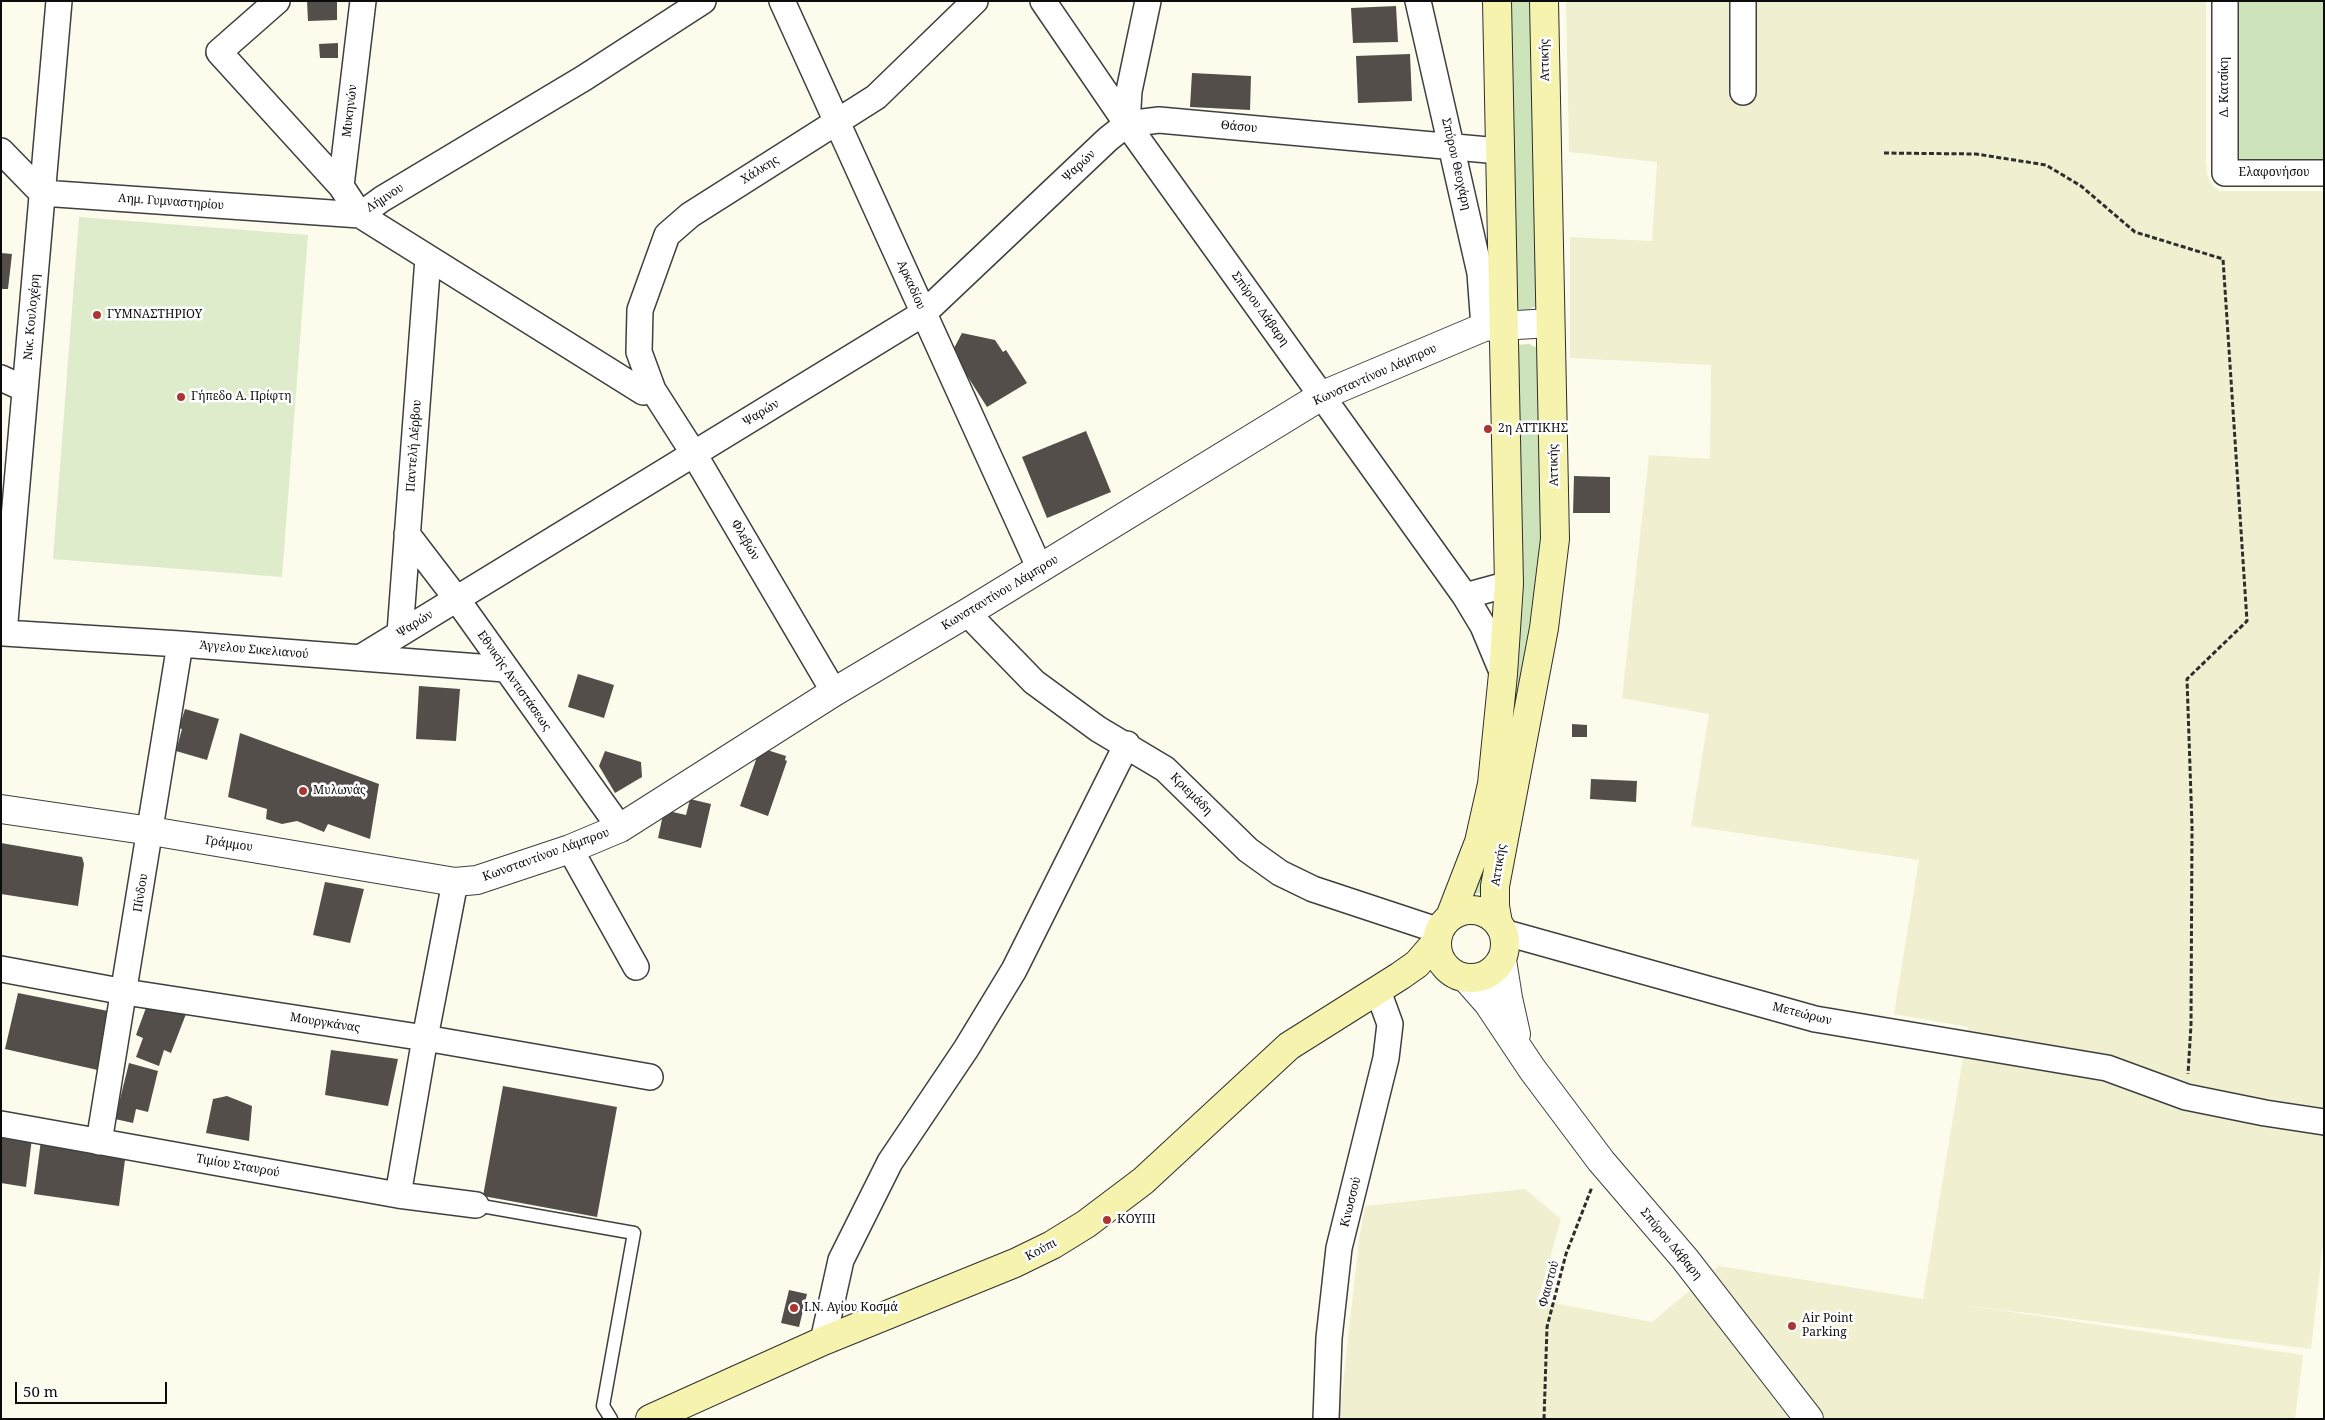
<!DOCTYPE html>
<meta charset="utf-8">
<style>
body{margin:0}
#map{position:relative;width:2325px;height:1420px;overflow:hidden;background:#fdfbec;font-family:"Noto Serif",serif}
canvas{display:block}
.frame{position:absolute;inset:0;border:2px solid #0c0c0c;pointer-events:none}
.scale{position:absolute;left:15px;top:1382px;width:152px;height:22px;box-sizing:border-box;border:2px solid #0c0c0c;border-top:0;padding-left:6px;font-size:15px;line-height:18px;white-space:nowrap;color:#0c0c0c;-webkit-text-stroke:4px #fff;paint-order:stroke}
</style>
<div id="map">
<canvas width="2325" height="1420"></canvas>
<div class="frame"></div>
<div class="scale">50 m</div>
</div>
<script>
const ctx = document.querySelector('canvas').getContext('2d');
ctx.lineJoin = 'round';
function fill(path, color) {
  ctx.fillStyle = color;
  ctx.fill(path, 'evenodd');
}
function poly(rows) {
  const path = new Path2D();
  for (const r of rows) {
    if (r.length === 3) {
      path.moveTo(r[0] + r[2], r[1]);
      path.arc(r[0], r[1], r[2], 0, 2 * Math.PI);
      continue;
    }
    path.moveTo(r[0], r[1]);
    for (let i = 2; i < r.length; i += 2) path.lineTo(r[i], r[i + 1]);
  }
  return path;
}
function strokePath(path, color, width, dash) {
  ctx.strokeStyle = color;
  ctx.lineWidth = width;
  ctx.lineCap = dash ? 'butt' : 'round';
  ctx.setLineDash(dash || []);
  ctx.stroke(path);
}
function write(font, color, halo, rows, align = 'center') {
  ctx.font = font + ' "Noto Serif",serif';
  ctx.lineWidth = 5;
  ctx.setLineDash([]);
  ctx.textBaseline = 'middle';
  ctx.strokeStyle = halo;
  ctx.fillStyle = color;
  for (const [text, x, y, turn = 0] of rows) {
    ctx.save();
    ctx.translate(x, y);
    ctx.rotate((+turn || 0) * Math.PI / 180);
    ctx.textAlign = isNaN(turn) ? turn : align;
    if (halo) ctx.strokeText(text, 0, 0);
    ctx.fillText(text, 0, 0);
    ctx.restore();
  }
}
const farmland = poly([
 [1566,1,1730,1,1734,101,1752,102,1753,1,2206,1,2206,163,2207,174,2212,185,2219,191,2324,191,2324,1235,2311,1349,1964,1305,2303,1355,2295,1419,1339,1419,1359,1240,1365,1206,1525,1189,1561,1219,1538,1300,1652,1322,1719,1266,1923,1299,1968,1027,1894,1014,1919,860,1691,826,1709,714,1622,698,1649,455,1710,459,1711,365,1570,358,1570,237,1652,241,1657,162,1569,152]
]);
const green = poly([
 [1503,1,1533,1,1538,305,1525,311,1515,308],
 [2237,1,2324,1,2324,160,2236,159],
 [1529,344,1537,348,1538,357,1541,559,1481,893,1469,894,1488,847,1517,345]
]);
const pitch = poly([
 [79,217,308,235,282,577,53,559]
]);
const building = poly([
 [307,1,337,1,337,20,308,21],
 [1396,6,1398,42,1353,43,1351,8],
 [338,43,338,58,320,58,319,44],
 [1410,54,1412,101,1358,103,1356,56],
 [1192,73,1251,76,1250,110,1190,107],
 [1,253,12,254,8,289,1,289],
 [962,333,995,340,1003,352,1006,350,1027,383,987,407,952,352],
 [1086,431,1111,492,1047,518,1022,457],
 [1574,476,1610,477,1610,513,1573,513],
 [578,674,614,685,604,718,568,707],
 [419,686,460,689,456,741,416,739],
 [185,709,219,719,207,760,176,751,182,729,179,728],
 [1572,724,1587,725,1587,737,1572,737],
 [240,733,379,784,370,839,328,824,324,832,297,821,282,824,266,819,267,809,228,797],
 [764,749,786,756,785,760,787,761,768,816,740,806,759,751],
 [605,751,641,762,642,777,615,793,599,766],
 [1591,779,1637,781,1636,802,1590,799],
 [690,799,711,804,701,848,658,838,664,810,686,815],
 [1,843,82,857,84,864,78,906,1,894],
 [325,882,364,889,350,943,313,935],
 [18,993,113,1012,102,1071,5,1049],
 [155,1003,186,1014,171,1053,164,1050,159,1066,136,1057,143,1038,136,1035,147,1005],
 [331,1050,398,1059,388,1106,325,1095],
 [129,1063,158,1071,148,1112,136,1109,133,1123,115,1119],
 [503,1086,617,1107,597,1217,483,1196],
 [227,1096,252,1106,249,1141,206,1133,213,1099],
 [2,1134,32,1138,26,1187,1,1183],
 [41,1140,126,1152,119,1206,34,1194],
 [789,1290,807,1294,799,1327,781,1323]
]);
const path = poly([
 [1884,153,1976,154,2046,165,2081,186,2135,232,2223,259,2247,621,2187,679,2192,826,2191,1025,2188,1074],
 [1544,1419,1547,1327,1566,1254,1592,1187]
]);
const service = poly([
 [476,1205,634,1233,603,1406,611,1419]
]);
const minor = poly([
 [59,1,4,633,180,644,505,669],
 [277,1,219,52,341,186],
 [363,1,341,186,360,215,643,392,653,390],
 [782,1,1040,569],
 [1043,1,1127,124,1159,120,1499,151],
 [1148,1,1129,91,1127,124,1465,596,1483,626,1503,674],
 [1418,1,1480,273,1484,327],
 [1743,1,1743,92],
 [2225,1,2225,173,2324,173],
 [1,151,42,193,360,215],
 [360,215,382,199,584,78,703,1],
 [1,378,25,389],
 [407,534,456,598,620,828],
 [1465,596,1509,584],
 [967,613,1034,682,1098,729,1165,769,1248,850,1280,873,1313,889,1440,931],
 [400,633,428,258],
 [360,658,924,313,1108,139,1127,124],
 [834,692,694,454,653,390,639,352,640,310,667,235,690,215,876,97,975,1],
 [570,849,636,967],
 [1503,932,1815,1019,2107,1068,2186,1097,2265,1113,2324,1122],
 [1,969,125,992,425,1038,650,1077],
 [1,1124,398,1195,476,1205],
 [99,1142,180,644],
 [398,1195,425,1038,455,882],
 [823,1341,841,1260,890,1162,966,1049,1014,970,1127,744],
 [1326,1419,1329,1338,1339,1248,1386,1058,1390,1024,1378,991]
]);
const tertiary = poly([
 [1,809,151,831,455,882,477,880,570,849,620,828,834,692,967,613,1323,395,1484,327,1550,323],
 [1502,960,1508,998,1516,1034],
 [1466,978,1488,1003,1532,1069,1601,1161,1685,1259,1809,1419]
]);
const secondary = poly([
 [1471,944,34],
 [1450,917,1479,842,1492,784,1503,674,1509,584,1497,1],
 [1498,923,1495,906,1495,886,1544,628,1555,539,1544,1],
 [650,1419,823,1341,1015,1263,1052,1245,1086,1224,1143,1181,1289,1046,1400,976,1417,964,1437,941]
]);
const markers = [
 [97,315,5,"#ac3533"],
 [181,397,5,"#ac3533"],
 [1488,429,5,"#ac3533"],
 [303,791,5,"#ac3533"],
 [1107,1220,5,"#ac3533"],
 [794,1308,5,"#ac3533"],
 [1792,1326,5,"#ac3533"]
];
const streetNames = [
 ["Αττικής",1545,60,-91],
 ["Δ. Κατσίκη",2225,87,-90],
 ["Μυκηνών",350,111,-83],
 ["Θάσου",1239,127,5],
 ["Σπύρου Θεοχάρη",1456,164,77],
 ["Ψαρών",1079,166,-43],
 ["Χάλκης",760,170,-32],
 ["Ελαφονήσου",2274,173],
 ["Λήμνου",385,198,-33],
 ["Αημ. Γυμναστηρίου",171,202,4],
 ["Αρκαδίου",911,285,66],
 ["Σπύρου Δάβαρη",1260,309,54],
 ["Νικ. Κουλοχέρη",32,317,-85],
 ["Κωνσταντίνου Λάμπρου",1375,375,-24],
 ["Ψαρών",761,413,-31],
 ["Παντελή Δέρβου",414,446,-86],
 ["Αττικής",1554,465,-91],
 ["Φλεβών",745,540,60],
 ["Κωνσταντίνου Λάμπρου",1000,593,-31],
 ["Ψαρών",415,624,-32],
 ["Άγγελου Σικελιανού",254,650,5],
 ["Εθνικής Αντιστάσεως",514,681,55],
 ["Κριεμάδη",1191,794,45],
 ["Γράμμου",229,844,9],
 ["Κωνσταντίνου Λάμπρου",546,855,-20],
 ["Αττικής",1499,865,-81],
 ["Πίνδου",141,893,-81],
 ["Μετεώρων",1802,1014,14],
 ["Μουργκάνας",325,1023,9],
 ["Τιμίου Σταυρού",238,1166,10],
 ["Κνωσσού",1351,1202,-76],
 ["Σπύρου Δάβαρη",1671,1244,50],
 ["Κούπι",1041,1250,-28],
 ["Φαιστού",1549,1284,-75]
];
const poiNames = [
 ["ΓΥΜΝΑΣΤΗΡΙΟΥ",107,315],
 ["Γήπεδο Α. Πρίφτη",191,397],
 ["2η ΑΤΤΙΚΗΣ",1498,429],
 ["Μυλωνάς",313,791],
 ["ΚΟΥΠΙ",1117,1220],
 ["Ι.Ν. Αγίου Κοσμά",804,1308],
 ["Air Point",1802,1319],
 ["Parking",1802,1333]
];
fill(farmland, '#f0efcf');
fill(green, '#cde3ba');
fill(pitch, '#deeccb');
fill(building, '#534e49');
strokePath(service, '#3f3f3f', 15);
strokePath(minor, '#3f3f3f', 28);
strokePath(tertiary, '#3f3f3f', 30);
strokePath(secondary, '#2e2e2e', 30);
strokePath(path, '#2e2e2e', 3, [5, 2.5]);
strokePath(service, '#fff', 12);
strokePath(minor, '#fff', 25);
strokePath(tertiary, '#fff', 28);
strokePath(secondary, '#f6f3ae', 28);
for (const [x, y, r, color] of markers) {
  const dot = new Path2D();
  dot.arc(x, y, r, 0, 2 * Math.PI);
  ctx.fillStyle = color;
  ctx.fill(dot);
  strokePath(dot, '#fff', 2);
}
write('12px', '#0c0c0c', '#fff', streetNames);
write('12px', '#0c0c0c', '#fff', poiNames, 'left');
</script>
